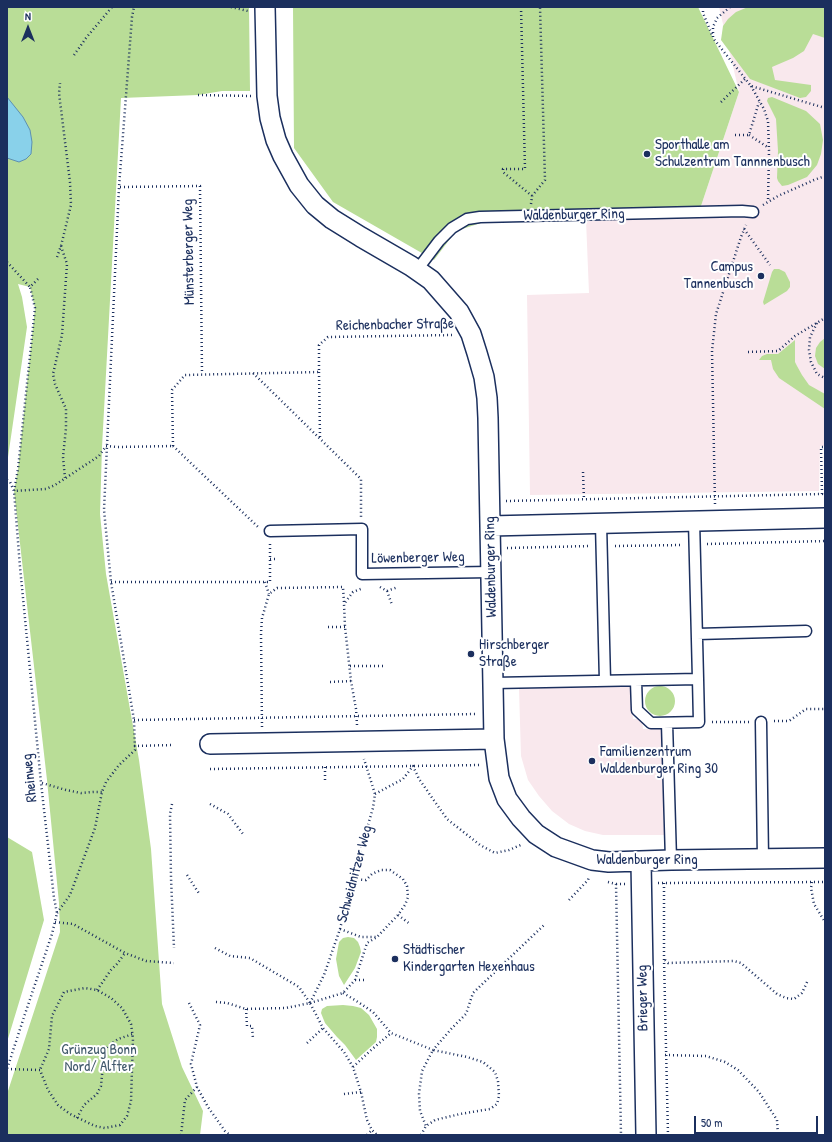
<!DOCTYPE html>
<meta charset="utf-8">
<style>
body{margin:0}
#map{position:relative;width:832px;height:1142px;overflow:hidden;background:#fff;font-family:"Patrick Hand",sans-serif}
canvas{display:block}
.frame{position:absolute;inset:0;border:8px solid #1b2f5e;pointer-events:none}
.north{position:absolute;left:8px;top:8px;width:40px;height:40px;-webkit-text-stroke:3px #fff;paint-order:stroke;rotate:0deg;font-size:11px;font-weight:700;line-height:16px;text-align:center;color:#1b2f5e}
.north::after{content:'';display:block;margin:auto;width:14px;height:18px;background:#1b2f5e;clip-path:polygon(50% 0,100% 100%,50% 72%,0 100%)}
.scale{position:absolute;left:694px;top:1116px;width:124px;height:18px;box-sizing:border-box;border:2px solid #1b2f5e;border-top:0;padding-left:5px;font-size:12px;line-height:14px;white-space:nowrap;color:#1b2f5e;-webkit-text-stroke:3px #fff;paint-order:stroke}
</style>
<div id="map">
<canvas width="832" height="1142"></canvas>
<div class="frame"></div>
<div class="north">N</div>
<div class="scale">50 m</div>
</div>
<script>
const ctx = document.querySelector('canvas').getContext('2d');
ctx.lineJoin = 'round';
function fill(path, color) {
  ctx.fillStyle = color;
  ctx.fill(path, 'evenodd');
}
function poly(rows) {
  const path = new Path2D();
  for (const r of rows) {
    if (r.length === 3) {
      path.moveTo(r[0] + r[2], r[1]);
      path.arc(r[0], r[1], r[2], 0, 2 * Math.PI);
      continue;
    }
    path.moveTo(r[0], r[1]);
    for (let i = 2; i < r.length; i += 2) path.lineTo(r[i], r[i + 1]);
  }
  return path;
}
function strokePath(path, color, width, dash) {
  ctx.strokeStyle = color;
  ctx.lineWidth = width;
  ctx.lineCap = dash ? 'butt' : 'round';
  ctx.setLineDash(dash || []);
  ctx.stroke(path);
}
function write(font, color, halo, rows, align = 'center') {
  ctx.font = font + ' "Patrick Hand",sans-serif';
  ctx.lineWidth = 4;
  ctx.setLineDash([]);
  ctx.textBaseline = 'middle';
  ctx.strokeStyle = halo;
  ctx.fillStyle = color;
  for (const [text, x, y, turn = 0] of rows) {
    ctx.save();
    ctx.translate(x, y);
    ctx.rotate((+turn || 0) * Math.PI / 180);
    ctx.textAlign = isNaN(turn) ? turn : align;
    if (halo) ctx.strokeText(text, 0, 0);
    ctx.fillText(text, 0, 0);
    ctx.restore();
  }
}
const built = poly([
 [719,7,825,7,825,446,820,446,819,491,530,495,527,295,589,293,586,220,697,218,739,92],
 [631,685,633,719,642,719,643,729,661,729,664,835,603,835,585,831,569,824,552,811,539,796,528,780,521,756,519,689]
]);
const green = poly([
 [7,7,249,7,250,91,222,91,198,95,121,98,102,447,100,514,106,574,139,760,151,849,162,1004,182,1067,203,1111,200,1135,7,1135,7,1094,60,932,59,903,47,780,14,491,18,469,35,308,30,287,18,284,22,297,27,327,7,464],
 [293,7,698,7,739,92,697,218,484,222,456,231,434,260,333,202,294,148],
 [748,7,825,7,825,38,813,34,804,51,793,58,772,67,775,80,811,85,811,91,806,97,800,98,750,79,721,40,723,26,728,19,736,12],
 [772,97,806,111,820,124,823,140,821,154,817,165,807,177,788,185,782,186,778,181,777,178,778,151,776,119,767,101,768,98],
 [774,269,779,269,785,272,790,282,790,287,787,291,764,305,763,302,772,272],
 [825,338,825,369,818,364,815,356,816,348,820,342],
 [795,340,795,362,797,366,802,375,809,385,825,394,825,409,779,378,773,369,771,360,759,360,762,356,767,354,778,354],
 [660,701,15],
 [7,837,32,852,44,920,7,1042],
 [348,937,354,938,358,942,360,947,361,952,355,968,344,985,339,976,336,959,339,942,343,938],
 [343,1005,353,1006,361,1008,369,1015,377,1029,377,1037,376,1042,356,1060,345,1045,337,1037,325,1023,321,1013,322,1009,327,1006]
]);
const water = poly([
 [7,97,23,117,30,130,32,142,31,154,26,159,19,162,7,158,7,97]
]);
const path = poly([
 [231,7,248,11],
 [521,7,525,169,503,169,503,172,532,196],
 [703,7,703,13,712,35],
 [730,7,717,18,713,27,713,38,751,86,825,108],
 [74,55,86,38,112,7],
 [751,86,764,109,768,121,769,151,768,202],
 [198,95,251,96],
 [721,102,745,79],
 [735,135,749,135,759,102],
 [749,135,769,148],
 [120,187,200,186,202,374],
 [531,204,532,196,545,180,540,7],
 [763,205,778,196,814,180,825,176],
 [744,229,770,265],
 [61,246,67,264,62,335,53,374,55,384,66,409,66,428,63,457,65,478],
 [57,257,61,246,71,205,70,182,59,93,60,83],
 [7,262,30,287],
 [38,279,30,287,35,308,18,469,14,491,46,489,55,485,99,456,106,446,117,447,173,446],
 [817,323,810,337,809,350,811,362,817,374,825,378],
 [748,352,778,351,795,336,825,318],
 [319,372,320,438],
 [253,373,361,479,361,517],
 [173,446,172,390,185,375,319,372,319,345,328,337,452,335],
 [173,446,258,527],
 [583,472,584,500],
 [7,480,10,482,14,491,20,567,41,783,54,898,57,913,52,934,24,1017,7,1069],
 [506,501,822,494,821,447,825,447],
 [715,504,712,351,716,314,741,237,746,225],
 [707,544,825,541],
 [615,546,682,545],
 [507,548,590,546],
 [270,559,277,559],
 [111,582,270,582,270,544],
 [265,582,269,594],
 [380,587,387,591,392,605],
 [387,591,398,587],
 [328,627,345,627],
 [350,666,385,666],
 [330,682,351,681],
 [134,720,476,714],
 [774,721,789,721,806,709,825,709],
 [712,722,749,722],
 [357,725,356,709,351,681,345,627,344,604,353,592,363,588],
 [262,727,261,633,262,618,269,594,277,588,343,587,344,603],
 [134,746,172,745],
 [210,769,481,765],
 [325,780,325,767],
 [42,783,66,790,81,793,93,792,102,792],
 [375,794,403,779,413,766,419,779,447,819,480,845,495,853,509,850,523,844],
 [172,804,170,814,171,878,174,948],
 [210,804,228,814,243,834],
 [187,875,200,895],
 [608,882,616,884,621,1135],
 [812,882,811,888,814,904,825,922],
 [658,883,825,882],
 [664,883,664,959,668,1135],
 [616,884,625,884],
 [569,900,588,880,589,877],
 [57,913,70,895,95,828,102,792,106,782,119,765,135,750,134,720,111,582,104,510,119,187,132,17,134,7],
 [398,915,410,924],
 [55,922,73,924,125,953,146,961,174,963],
 [340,929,361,937,377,937],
 [215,948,230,956,250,958,299,987,310,1003],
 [665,960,668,963,734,961,741,963,777,994,786,998,794,999,802,993,808,980],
 [355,980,367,980],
 [97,990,111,970,117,964,125,953],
 [343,993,355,1000,373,1012,391,1033,433,1050,452,1028,466,1014,473,993,545,924],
 [216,1002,227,1003,246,1009,286,1008,310,1003,323,1028,344,1052,353,1067,361,1092,367,1120,372,1130,377,1135],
 [189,1003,200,1025,191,1064,197,1087,208,1107,225,1131,230,1135],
 [310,1003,324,975,340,929,352,879,373,808,375,794,364,759],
 [310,1003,343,993,355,980,367,943,377,937,398,915,405,905,408,897,407,886,403,879,390,870,381,870,372,874,366,880,352,879],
 [246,1009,247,1026,252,1026,253,1039],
 [307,1043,323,1028],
 [665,1055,706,1056,725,1062,738,1070,759,1092,777,1120,778,1135],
 [353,1067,370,1051,391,1033],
 [7,1069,40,1070,48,1090,58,1105,70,1114,95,1126,105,1128,120,1125,127,1116,131,1101,133,1038,131,1024,122,1008,111,998,97,990,85,988,64,992,52,1016,49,1049,40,1070],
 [344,1094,361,1092],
 [77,1118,84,1105,97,1094,101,1086,104,1053,108,1046,118,1039,133,1034],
 [181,1135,185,1100,197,1087],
 [367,1135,372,1130],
 [421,1135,426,1126,435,1120,460,1114,490,1109,497,1104,499,1096,498,1081,495,1072,483,1062,467,1057,433,1050,422,1071,419,1094,420,1111,426,1126]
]);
const service = poly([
 [417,270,439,241,452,228,467,219,480,217,742,211,753,212],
 [601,524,605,681],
 [270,531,362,529,362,574,491,572],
 [697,634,806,631],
 [636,681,637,710,651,723,699,722,698,679],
 [494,683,698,679,694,521],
 [761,722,763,859],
 [667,723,671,860]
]);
const minor = poly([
 [265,7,267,96,270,118,276,140,283,156,299,185,315,205,332,219,361,237,411,266,431,280,459,312,471,334,477,353,484,377,487,398,488,418,494,739,499,778,507,799,521,818,536,834,556,847,592,860,609,862,671,860,825,858],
 [490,526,825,518],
 [210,744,494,739],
 [641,862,646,1135]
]);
const markers = [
 [647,154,4,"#1b2f5e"],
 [761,276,4,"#1b2f5e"],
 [471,654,4,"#1b2f5e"],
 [592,761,4,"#1b2f5e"],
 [395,959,4,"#1b2f5e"]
];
const poiNames = [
 ["Sporthalle am",655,145],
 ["Schulzentrum Tannnenbusch",655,162],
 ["Campus",753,267,"right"],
 ["Tannenbusch",753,284,"right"],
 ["Hirschberger",479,645],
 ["Straße",479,662],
 ["Familienzentrum",600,752],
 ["Waldenburger Ring 30",600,769],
 ["Städtischer",403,950],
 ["Kindergarten Hexenhaus",403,967]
];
const streetNames = [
 ["Waldenburger Ring",574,215,-1],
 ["Münsterberger Weg",189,252,-91],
 ["Reichenbacher Straße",395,325,-1],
 ["Löwenberger Weg",418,558,-1],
 ["Waldenburger Ring",491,567,-91],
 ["Rheinweg",30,778,-96],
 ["Waldenburger Ring",647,860],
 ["Schweidnitzer Weg",355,874,-75],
 ["Brieger Weg",643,998,-91]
];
const parkNames = [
 ["Grünzug Bonn",99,1050],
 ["Nord/ Alfter",99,1067]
];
fill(built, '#f9e8ed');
fill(green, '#b9dd97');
fill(water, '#89d1ea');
strokePath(water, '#5d90b2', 1);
strokePath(service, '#1b2f5e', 13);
strokePath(minor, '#1b2f5e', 22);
strokePath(path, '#1b2f5e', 2.5, [1, 3]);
strokePath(service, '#fff', 10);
strokePath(minor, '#fff', 19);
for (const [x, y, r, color] of markers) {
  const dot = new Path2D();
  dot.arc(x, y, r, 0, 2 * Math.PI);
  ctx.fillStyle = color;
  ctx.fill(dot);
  strokePath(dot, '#fff', 1.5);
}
write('15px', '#1b2f5e', '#fff', poiNames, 'left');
write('15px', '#1b2f5e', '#fff', streetNames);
write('15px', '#425a6c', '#fff', parkNames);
</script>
